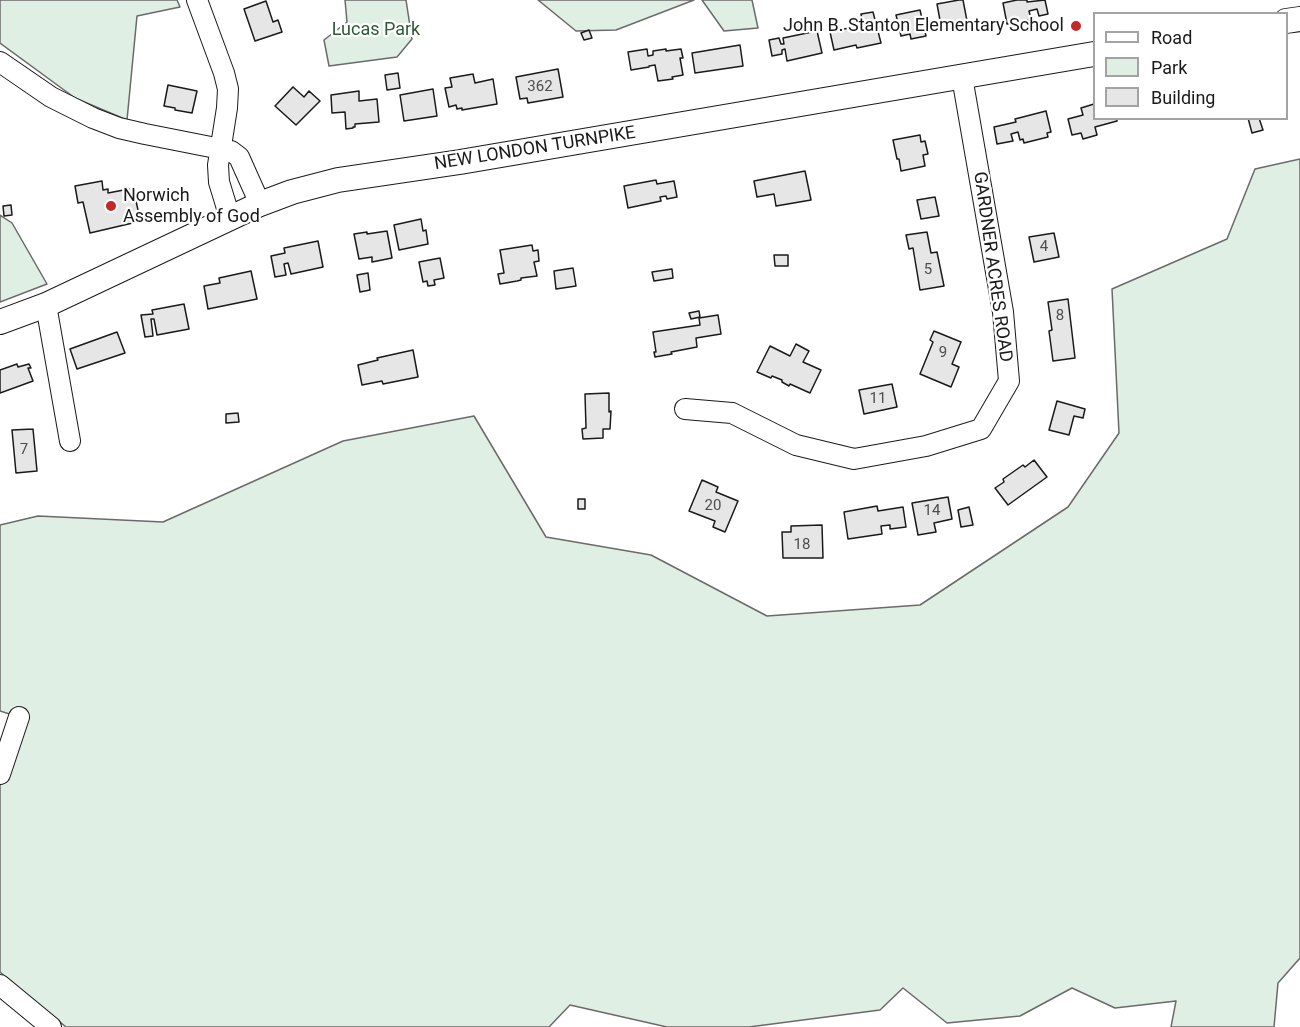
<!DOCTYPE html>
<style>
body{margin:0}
#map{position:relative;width:1300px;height:1027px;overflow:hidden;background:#fff;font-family:Roboto,sans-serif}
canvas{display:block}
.legend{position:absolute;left:1093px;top:12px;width:195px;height:108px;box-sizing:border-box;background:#fff;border:2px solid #a3a3a3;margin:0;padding:8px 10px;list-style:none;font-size:18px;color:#1a1a1a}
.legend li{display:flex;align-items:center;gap:12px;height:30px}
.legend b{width:30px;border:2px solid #a3a3a3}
</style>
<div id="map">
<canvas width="1300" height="1027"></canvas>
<ul class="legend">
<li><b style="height:8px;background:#fff"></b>Road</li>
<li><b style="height:16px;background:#e0efe3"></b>Park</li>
<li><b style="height:16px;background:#e6e6e6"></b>Building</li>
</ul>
</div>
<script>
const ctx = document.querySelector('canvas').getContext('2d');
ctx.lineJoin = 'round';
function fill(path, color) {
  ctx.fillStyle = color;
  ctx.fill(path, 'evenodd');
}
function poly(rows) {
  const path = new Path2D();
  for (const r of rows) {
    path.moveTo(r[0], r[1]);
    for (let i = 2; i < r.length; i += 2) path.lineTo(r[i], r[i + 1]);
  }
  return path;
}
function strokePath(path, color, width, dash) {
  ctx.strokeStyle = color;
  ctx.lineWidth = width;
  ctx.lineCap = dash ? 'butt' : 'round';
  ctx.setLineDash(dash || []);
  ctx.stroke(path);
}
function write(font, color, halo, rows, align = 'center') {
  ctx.font = font + ' Roboto,sans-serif';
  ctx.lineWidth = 4.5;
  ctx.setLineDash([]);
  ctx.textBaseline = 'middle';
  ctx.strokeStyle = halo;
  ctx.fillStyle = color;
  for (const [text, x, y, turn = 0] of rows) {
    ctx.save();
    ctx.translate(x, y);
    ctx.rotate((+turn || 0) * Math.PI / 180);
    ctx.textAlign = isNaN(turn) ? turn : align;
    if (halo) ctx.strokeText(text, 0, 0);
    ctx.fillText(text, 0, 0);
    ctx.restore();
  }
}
const green = poly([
 [0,0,177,0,180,7,137,16,127,120,75,98,0,43,0,0],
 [345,0,406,0,412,39,397,57,329,66,324,40,347,22,345,0],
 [538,0,694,0,616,30,576,31,538,0],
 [702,0,752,0,758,28,724,31,702,0],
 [1300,159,1300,958,1278,983,1274,1027,1171,1027,1176,1001,1115,1008,1072,988,1020,1016,947,1023,903,988,880,1010,749,1027,667,1027,570,1005,549,1027,66,1027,0,972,0,767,19,717,0,711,0,525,38,516,163,522,343,441,474,416,546,537,651,555,767,616,920,605,1068,507,1119,433,1112,289,1227,239,1255,169,1300,159],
 [0,215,12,223,47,284,0,302,0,215]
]);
const building = poly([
 [959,0,963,0,968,26,942,31,937,4,959,0],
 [1017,0,1027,0,1027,2,1045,0,1048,14,1039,16,1037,9,1029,11,1031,19,1007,24,1003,3,1017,0],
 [266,1,273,22,278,20,282,32,255,41,244,9,266,1],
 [920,10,926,36,911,39,910,34,901,36,896,15,920,10],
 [873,12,881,43,857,48,856,45,834,50,830,32,863,25,861,14,873,12],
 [589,30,592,38,584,40,581,33,589,30],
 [817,31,822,53,787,61,785,49,782,50,782,54,772,56,769,40,779,38,781,44,784,44,783,38,817,31],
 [740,45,743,66,695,73,692,53,740,45],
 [647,49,648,56,653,55,653,51,666,49,666,51,681,49,683,58,680,58,683,75,672,77,673,79,658,81,655,65,649,66,649,67,631,70,628,52,647,49],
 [558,69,563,97,528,103,527,98,520,99,516,77,558,69],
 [398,73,400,88,387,90,385,75,398,73],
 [473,74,475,83,493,79,497,104,462,110,462,108,457,109,456,105,449,107,445,88,452,87,450,78,473,74],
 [168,85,197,91,192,113,175,110,175,108,164,106,168,85],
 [293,87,304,97,309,91,320,101,296,125,275,106,293,87],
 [433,89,437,116,404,121,400,95,433,89],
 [359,91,359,101,377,99,379,122,355,124,355,127,353,127,353,128,346,129,345,112,332,113,331,95,359,91],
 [1094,104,1094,118,1117,118,1117,121,1095,127,1097,135,1083,139,1081,133,1072,135,1068,119,1083,115,1081,108,1094,104],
 [1046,111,1051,132,1047,133,1048,137,1024,143,1023,139,1020,140,1018,132,1011,134,1013,141,997,144,994,127,1016,122,1015,119,1046,111],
 [1248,118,1259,118,1263,130,1252,133,1248,118],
 [920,135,921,142,925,141,928,154,923,155,925,166,901,171,899,159,897,159,893,140,920,135],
 [805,171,811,200,776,206,774,194,757,197,754,181,805,171],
 [656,180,657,184,674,181,677,197,667,199,666,196,660,197,661,201,628,208,624,186,656,180],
 [102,181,103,190,108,189,108,193,129,189,136,201,138,210,137,222,90,233,83,202,78,203,75,186,102,181],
 [935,197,939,216,921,219,917,200,935,197],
 [11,205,12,215,4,216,3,206,11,205],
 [421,219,423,231,426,230,428,244,399,250,394,225,421,219],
 [387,231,392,258,372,262,372,257,359,259,354,234,367,232,367,234,387,231],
 [927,232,931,253,937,252,944,286,920,290,913,248,909,249,906,235,927,232],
 [1054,233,1059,257,1034,262,1029,237,1054,233],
 [318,241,323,267,291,274,288,263,284,264,286,275,275,277,271,256,285,253,284,248,318,241],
 [532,245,533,251,538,250,539,261,534,262,537,276,521,278,521,280,517,281,500,284,498,274,504,273,500,250,532,245],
 [774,255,788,255,788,266,775,266,774,255],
 [440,258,444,278,434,280,435,285,428,286,427,281,423,282,419,262,440,258],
 [573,268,576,286,556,289,554,271,573,268],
 [672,269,673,278,654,281,652,272,672,269],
 [251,271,257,299,208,309,204,286,220,283,219,278,251,271],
 [368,273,370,290,360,292,357,275,368,273],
 [1068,299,1075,358,1053,361,1049,331,1052,330,1048,302,1068,299],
 [184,304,189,329,157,335,154,319,151,319,153,336,145,337,141,315,153,314,152,310,184,304],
 [699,311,700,317,691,319,689,313,699,311],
 [718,315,721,334,696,338,697,347,671,352,672,354,655,357,654,352,656,352,653,332,700,325,699,318,718,315],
 [934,331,961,342,952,364,959,367,951,387,920,374,933,342,930,340,934,331],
 [117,332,125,353,77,369,70,349,117,332],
 [796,344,809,351,803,362,821,370,810,393,790,384,789,386,782,382,782,380,772,376,771,378,757,372,770,346,790,356,796,344],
 [413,350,418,377,383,384,382,381,362,385,358,365,378,360,377,358,413,350],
 [17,364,18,367,29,364,31,368,28,368,33,381,0,393,0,370,17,364],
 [892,384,897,407,864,414,859,390,892,384],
 [609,393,609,412,611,411,610,429,603,429,603,438,583,439,582,429,586,428,585,394,609,393],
 [1057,401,1085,409,1083,418,1074,416,1069,435,1049,430,1057,401],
 [238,413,239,422,226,423,226,414,238,413],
 [33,429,37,471,16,473,12,430,33,429],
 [1034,460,1047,477,1008,505,995,488,1004,482,1003,479,1023,465,1025,467,1034,460],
 [702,480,718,487,716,492,738,501,725,532,713,527,715,521,689,511,702,480],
 [948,497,952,519,934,523,936,532,918,535,912,503,948,497],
 [578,499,585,499,585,509,578,509,578,499],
 [877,506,878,511,903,507,906,527,890,529,890,525,881,526,882,534,848,539,844,512,877,506],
 [969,507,973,525,961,527,958,510,969,507],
 [822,525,823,558,783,558,782,532,791,532,791,526,822,525]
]);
const minor = poly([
 [197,0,224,73,228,89,227,108,218,165,219,182,230,218],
 [0,62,51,97,93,118,119,128,145,134,231,151,239,157,260,204],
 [46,305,70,441],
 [685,409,732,413,796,445,854,459,926,446,981,429,1009,381,1003,312,962,77],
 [0,774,19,717],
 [0,985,51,1027]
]);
const major = poly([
 [1286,21,1300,19],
 [0,322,46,305,260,204,292,192,338,180,460,162,1094,54]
]);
const markers = [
 [1076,26,6,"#c62828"],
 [111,206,6,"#c62828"]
];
const numberNames = [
 ["362",540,87],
 ["4",1044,247],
 ["5",928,270],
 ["8",1060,316],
 ["9",943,353],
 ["11",878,399],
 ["7",24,450],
 ["20",713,506],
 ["14",932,511],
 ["18",802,545]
];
const poiNames = [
 ["John B. Stanton Elementary School",1064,26],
 ["Norwich",123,196,"left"],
 ["Assembly of God",123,217,"left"]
];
const parkNames = [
 ["Lucas Park",376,30]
];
const streetNames = [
 ["NEW LONDON TURNPIKE",535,149,-9],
 ["GARDNER ACRES ROAD",992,267,82]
];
fill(green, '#e0efe3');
strokePath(green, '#6a6a6a', 1.5);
fill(building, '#e6e6e6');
strokePath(building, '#1a1a1a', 1.5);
strokePath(minor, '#1a1a1a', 22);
strokePath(major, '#1a1a1a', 26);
strokePath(minor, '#fff', 20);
strokePath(major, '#fff', 24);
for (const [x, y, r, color] of markers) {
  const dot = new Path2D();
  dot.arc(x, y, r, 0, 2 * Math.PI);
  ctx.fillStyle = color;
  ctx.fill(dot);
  strokePath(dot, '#fff', 2);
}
write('15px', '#4d4d4d', null, numberNames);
write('18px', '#1a1a1a', '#fff', poiNames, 'right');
write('18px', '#2b5a34', '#fff', parkNames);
write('18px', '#1a1a1a', '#fff', streetNames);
</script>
